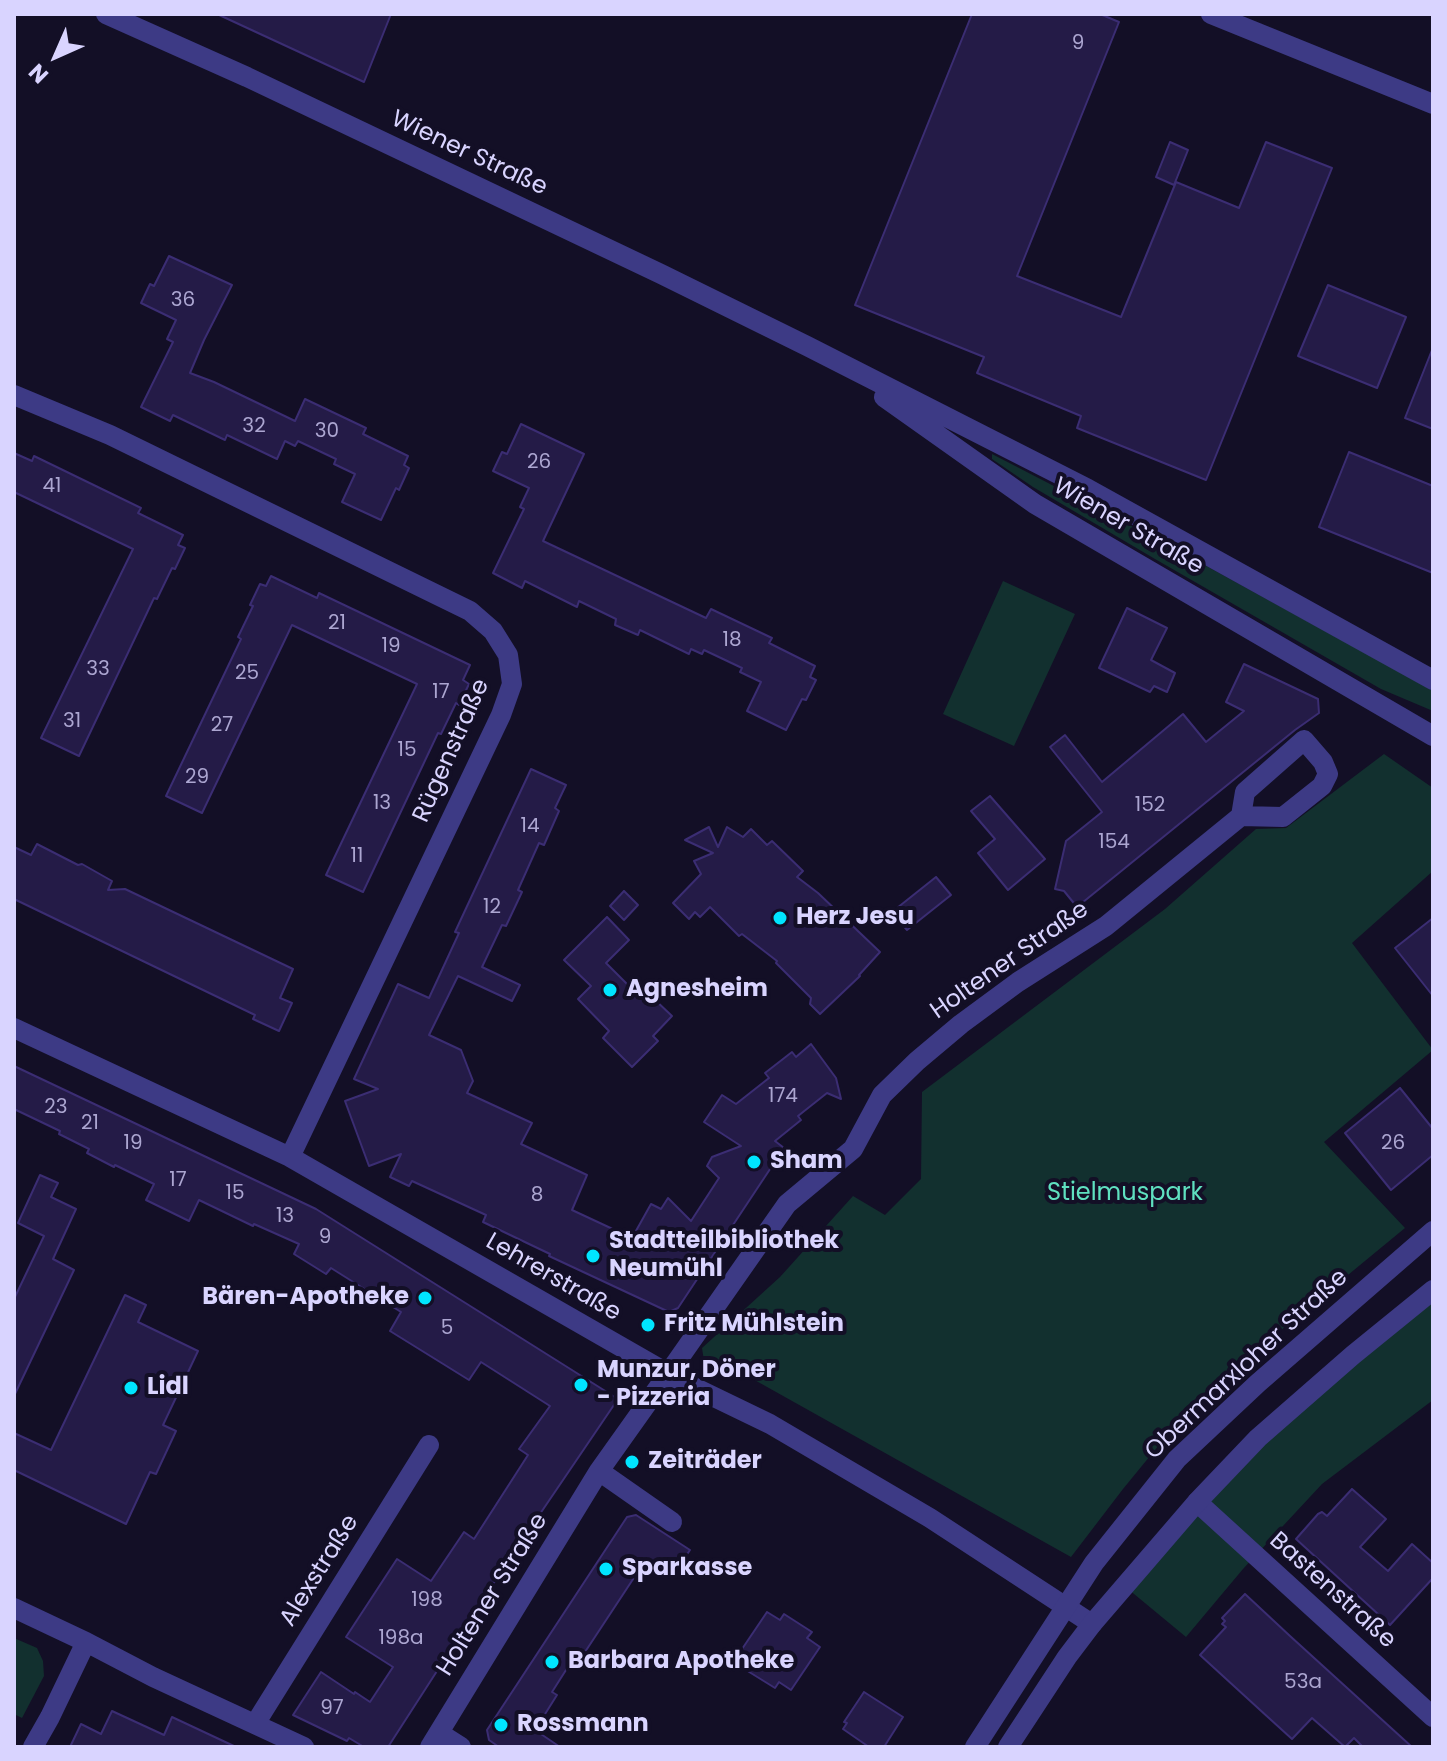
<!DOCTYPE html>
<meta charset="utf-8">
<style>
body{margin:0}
#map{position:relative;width:1447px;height:1761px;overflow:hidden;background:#130f26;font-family:Poppins,sans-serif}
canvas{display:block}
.frame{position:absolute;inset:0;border:16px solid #d9d4ff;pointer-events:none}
.north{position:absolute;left:16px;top:16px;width:80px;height:80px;-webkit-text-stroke:6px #130f26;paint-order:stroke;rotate:225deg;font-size:22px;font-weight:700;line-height:32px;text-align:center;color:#d9d4ff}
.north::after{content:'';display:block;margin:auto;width:28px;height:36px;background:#d9d4ff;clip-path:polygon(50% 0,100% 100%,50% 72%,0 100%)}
</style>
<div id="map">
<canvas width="1447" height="1761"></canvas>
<div class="frame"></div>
<div class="north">N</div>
</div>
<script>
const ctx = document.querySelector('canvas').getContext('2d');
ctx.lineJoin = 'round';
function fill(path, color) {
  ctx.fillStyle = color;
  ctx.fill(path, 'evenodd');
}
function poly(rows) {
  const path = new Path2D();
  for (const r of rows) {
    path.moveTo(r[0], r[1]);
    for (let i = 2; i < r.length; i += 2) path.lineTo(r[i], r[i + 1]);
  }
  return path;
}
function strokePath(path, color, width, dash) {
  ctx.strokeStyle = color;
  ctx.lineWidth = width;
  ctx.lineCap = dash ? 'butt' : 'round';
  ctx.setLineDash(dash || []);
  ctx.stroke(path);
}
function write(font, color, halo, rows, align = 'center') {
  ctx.font = font + ' Poppins,sans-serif';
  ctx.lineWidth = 8;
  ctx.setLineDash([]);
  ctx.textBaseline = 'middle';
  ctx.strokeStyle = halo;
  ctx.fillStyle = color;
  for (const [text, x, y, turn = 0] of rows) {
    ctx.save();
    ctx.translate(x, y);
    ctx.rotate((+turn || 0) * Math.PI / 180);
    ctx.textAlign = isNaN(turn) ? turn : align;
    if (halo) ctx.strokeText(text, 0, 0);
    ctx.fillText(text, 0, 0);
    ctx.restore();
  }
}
const green = poly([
 [992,454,1168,545,1396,670,1433,691,1433,711,1381,689,1155,559,1033,487,992,459],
 [1003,581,1075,614,1014,746,943,714],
 [1384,754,1433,788,1433,871,1352,943,1433,1050,1324,1142,1405,1228,1195,1401,1123,1489,1071,1557,751,1378,706,1374,702,1348,780,1277,853,1196,885,1215,921,1179,922,1092,1165,909,1256,829,1286,828],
 [1433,1296,1433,1400,1322,1484,1243,1569,1186,1637,1128,1589,1260,1440],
 [14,1638,37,1648,43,1661,44,1676,22,1718,14,1714]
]);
const building = poly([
 [217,14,391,14,364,82,217,14],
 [972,14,1100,14,1119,22,1017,276,1121,317,1176,182,1239,208,1266,142,1332,168,1206,480,1077,428,1081,416,977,373,984,357,855,305,972,14],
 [1170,142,1188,150,1174,185,1156,177,1170,142],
 [169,256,232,285,204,340,190,373,214,382,295,421,305,399,366,428,363,434,408,456,404,465,409,468,399,490,396,488,381,520,342,502,355,474,334,464,336,459,298,441,295,446,285,441,277,459,227,435,225,440,173,415,170,421,141,407,173,342,167,339,176,320,141,303,150,284,154,286,169,256],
 [1328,285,1406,317,1377,388,1298,356,1328,285],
 [1432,350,1433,350,1433,429,1405,418,1432,350],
 [521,424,584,454,543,541,706,618,711,609,772,638,769,643,815,666,810,677,816,680,806,700,802,699,786,730,747,711,761,682,740,672,742,668,704,650,702,654,691,649,689,654,640,630,638,635,615,625,616,619,579,601,577,607,525,581,522,588,493,573,524,509,520,507,529,488,493,471,502,452,507,454,521,424],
 [1349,452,1433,486,1433,573,1319,527,1349,452],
 [14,453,32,461,34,456,141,508,138,513,183,535,178,545,185,548,175,569,172,568,157,599,154,598,79,756,41,738,133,549,14,492,14,453],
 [271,576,317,598,319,593,470,665,463,680,469,684,459,705,456,703,441,734,438,733,363,892,326,875,417,684,292,625,202,813,166,796,241,639,238,637,253,606,250,605,260,584,266,586,271,576],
 [1127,608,1167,628,1151,660,1175,673,1167,692,1154,686,1150,692,1099,668,1127,608],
 [1244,664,1318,699,1319,713,1295,730,1077,907,1064,891,1055,889,1066,841,1102,812,1050,747,1065,735,1102,782,1183,714,1206,742,1244,711,1226,702,1244,664],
 [531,769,566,785,555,808,559,811,544,845,539,843,518,890,522,892,506,926,502,925,482,967,520,985,512,1001,458,976,429,1035,461,1050,473,1081,467,1093,532,1123,521,1144,587,1175,572,1210,632,1238,651,1204,661,1209,668,1198,691,1221,719,1178,707,1166,712,1157,741,1146,704,1122,722,1095,736,1104,769,1078,765,1073,792,1052,796,1057,811,1044,836,1078,841,1099,827,1093,798,1116,801,1120,775,1141,784,1148,678,1308,669,1312,549,1256,550,1254,483,1222,486,1215,412,1181,409,1186,390,1177,401,1154,369,1166,345,1101,378,1089,354,1079,398,984,429,998,459,933,455,932,531,769],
 [990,796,1045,859,1008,890,978,853,995,839,971,811,990,796],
 [709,827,718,847,727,827,743,837,751,829,767,845,772,841,803,871,797,877,818,893,880,952,859,975,860,976,820,1014,810,1004,811,998,776,963,777,961,742,934,739,936,710,907,700,917,695,912,689,919,673,903,701,874,694,861,713,853,685,840,709,827],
 [37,844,78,865,82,864,112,881,108,890,125,889,293,969,280,998,292,1003,279,1031,253,1019,255,1015,14,899,14,847,31,855,37,844],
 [936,877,951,895,907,930,892,912,936,877],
 [624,891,638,905,624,920,610,906,624,891],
 [607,917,629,940,606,963,647,1004,653,998,672,1016,653,1036,658,1041,632,1067,603,1038,609,1031,578,999,591,986,564,960,607,917],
 [1433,918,1433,996,1395,948,1433,918],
 [14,1066,316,1209,618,1399,508,1561,388,1747,364,1747,349,1738,347,1741,293,1715,321,1672,354,1694,355,1692,370,1702,393,1667,346,1637,397,1559,431,1581,464,1532,474,1539,528,1455,519,1449,550,1406,481,1362,469,1380,390,1331,401,1312,331,1268,326,1274,294,1254,299,1244,254,1224,253,1226,199,1200,189,1221,146,1200,154,1184,115,1165,114,1167,87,1153,89,1149,59,1134,60,1131,14,1109,14,1066],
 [1400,1088,1433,1129,1433,1155,1391,1190,1345,1133,1400,1088],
 [40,1175,58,1183,51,1197,76,1209,53,1259,74,1270,14,1396,14,1299,44,1236,18,1223,40,1175],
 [125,1295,146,1305,138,1322,198,1351,163,1425,176,1431,156,1474,150,1472,126,1524,14,1470,14,1433,51,1450,125,1295],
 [1352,1489,1386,1519,1360,1547,1388,1571,1412,1544,1433,1563,1433,1578,1390,1625,1296,1539,1318,1514,1322,1512,1327,1516,1352,1489],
 [636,1515,690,1550,673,1575,647,1558,585,1652,580,1648,552,1692,557,1695,535,1730,560,1747,499,1747,489,1740,487,1730,627,1517,636,1515],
 [1245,1594,1290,1636,1412,1747,1363,1747,1354,1738,1345,1747,1312,1718,1292,1739,1259,1709,1200,1655,1226,1627,1222,1624,1225,1621,1222,1618,1245,1594],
 [767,1612,780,1620,784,1614,812,1632,807,1638,820,1647,791,1690,779,1682,775,1688,746,1670,751,1664,738,1655,767,1612],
 [864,1692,903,1717,884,1747,869,1747,843,1729,847,1723,844,1722,864,1692],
 [112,1711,164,1735,172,1717,236,1747,70,1747,81,1724,101,1734,112,1711]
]);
const pedestrian = poly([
 [599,1471,672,1522],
 [439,1733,461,1747],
 [430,1747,599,1471,668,1374]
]);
const minor = poly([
 [1211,14,1433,104],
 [14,395,110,435,470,611,493,631,508,655,512,684,501,715,290,1157],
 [14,1028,290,1157,679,1380,770,1424,930,1518,1092,1624],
 [668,1374,787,1204,853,1149,882,1095,917,1061,961,1024,1018,982,1106,926,1241,816,1245,792,1304,740,1323,762,1328,774,1322,786,1283,817,1241,816],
 [1197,1502,1433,1717],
 [14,1608,86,1642,153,1677,304,1747],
 [255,1724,429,1445],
 [33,1747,50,1717,86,1642]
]);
const tertiary = poly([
 [106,14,247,77,661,274,807,346,1088,489,1433,680],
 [884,397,1035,504,1433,736],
 [975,1747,1094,1563,1177,1459,1258,1383,1433,1231],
 [1008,1747,1067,1657,1092,1624,1197,1502,1258,1438,1353,1355,1433,1290]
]);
const markers = [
 [780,918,8,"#00e5ff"],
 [610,990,8,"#00e5ff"],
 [754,1162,8,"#00e5ff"],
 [593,1256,8,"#00e5ff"],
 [425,1298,8,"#00e5ff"],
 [648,1325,8,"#00e5ff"],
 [581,1385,8,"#00e5ff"],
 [131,1388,8,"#00e5ff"],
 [632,1462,8,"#00e5ff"],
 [606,1569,8,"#00e5ff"],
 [552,1662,8,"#00e5ff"],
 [501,1725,8,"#00e5ff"]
];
const numberNames = [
 ["9",1078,44],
 ["36",183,301],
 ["32",254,427],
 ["30",327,432],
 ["26",539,463],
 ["41",52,487],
 ["21",337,624],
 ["18",732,641],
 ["19",391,647],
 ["33",98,670],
 ["25",247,674],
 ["17",441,693],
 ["31",72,722],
 ["27",222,726],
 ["15",407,751],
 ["29",197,778],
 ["13",382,804],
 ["152",1150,806],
 ["14",530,827],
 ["154",1114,843],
 ["11",357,857],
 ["12",492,908],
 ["174",783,1097],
 ["23",56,1108],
 ["21",90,1124],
 ["19",133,1144],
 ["26",1393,1144],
 ["17",178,1181],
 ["15",235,1194],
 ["8",537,1196],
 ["13",285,1217],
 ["9",325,1238],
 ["5",447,1329],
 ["198",427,1601],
 ["198a",401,1639],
 ["53a",1303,1683],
 ["97",332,1709]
];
const streetNames = [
 ["Wiener Straße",469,154,25],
 ["Wiener Straße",1128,527,30],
 ["Rügenstraße",452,751,-66],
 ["Holtener Straße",1010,961,-35],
 ["Lehrerstraße",553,1278,30],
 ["Obermarxloher Straße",1247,1365,-43],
 ["Alexstraße",320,1571,-58],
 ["Bastenstraße",1332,1591,42],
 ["Holtener Straße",493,1595,-58]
];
const poiNames = [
 ["Herz Jesu",796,918],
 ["Agnesheim",626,990],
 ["Sham",770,1162],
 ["Stadtteilbibliothek",609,1242],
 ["Neumühl",609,1270],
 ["Bären-Apotheke",409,1298,"right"],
 ["Fritz Mühlstein",664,1325],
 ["Munzur, Döner",597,1371],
 ["- Pizzeria",597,1399],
 ["Lidl",147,1388],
 ["Zeiträder",648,1462],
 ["Sparkasse",622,1569],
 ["Barbara Apotheke",568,1662],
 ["Rossmann",517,1725]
];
const parkNames = [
 ["Stielmuspark",1125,1194]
];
fill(green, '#12302f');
fill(building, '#241b47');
strokePath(building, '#3b2d73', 2);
strokePath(pedestrian, '#3d3a85', 20);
strokePath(minor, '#3d3a85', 20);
strokePath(tertiary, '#3d3a85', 20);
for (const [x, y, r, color] of markers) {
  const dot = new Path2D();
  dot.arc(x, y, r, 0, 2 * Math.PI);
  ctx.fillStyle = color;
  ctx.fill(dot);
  strokePath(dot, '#130f26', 3);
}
write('20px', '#aca6d1', null, numberNames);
write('24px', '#d9d4ff', '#130f26', streetNames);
write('bold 24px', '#d9d4ff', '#130f26', poiNames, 'left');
write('24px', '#5fe0c0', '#130f26', parkNames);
</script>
